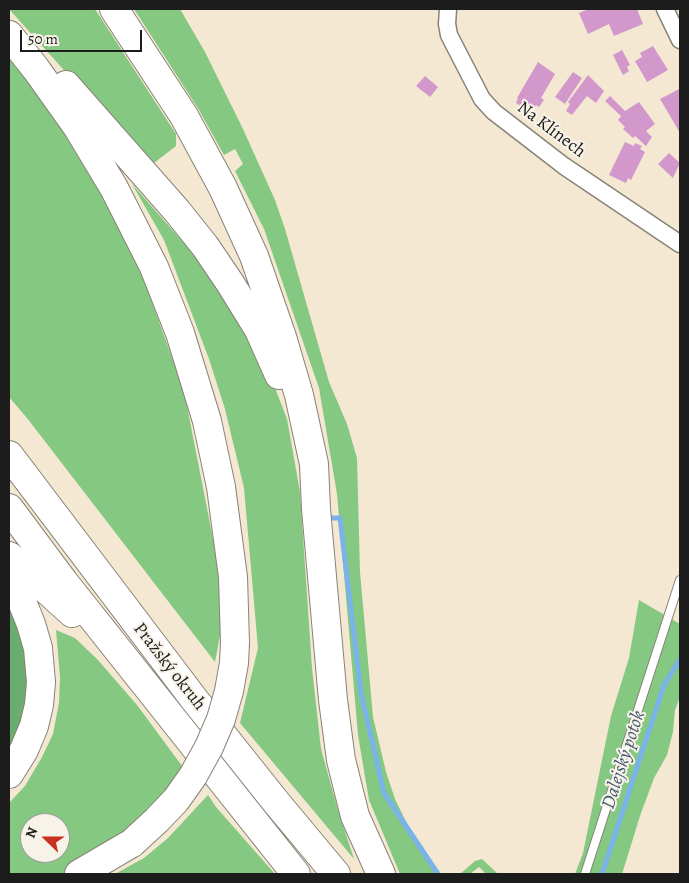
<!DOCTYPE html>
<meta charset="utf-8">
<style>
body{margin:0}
#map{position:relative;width:689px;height:883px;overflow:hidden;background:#f4e8d2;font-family:Alegreya,serif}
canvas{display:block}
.frame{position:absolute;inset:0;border:10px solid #1c1c1c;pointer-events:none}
.north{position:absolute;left:20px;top:813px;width:50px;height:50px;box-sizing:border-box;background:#f7f3e8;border:1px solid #9f9d96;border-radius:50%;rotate:292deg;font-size:14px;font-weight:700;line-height:20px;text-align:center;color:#1c1c1c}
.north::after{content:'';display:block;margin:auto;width:18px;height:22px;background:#c8321e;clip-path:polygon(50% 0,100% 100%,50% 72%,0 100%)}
.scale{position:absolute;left:20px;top:30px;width:122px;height:22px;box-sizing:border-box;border:2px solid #1c1c1c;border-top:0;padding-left:6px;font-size:15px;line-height:18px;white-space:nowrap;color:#1c1c1c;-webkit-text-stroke:4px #f7f3e8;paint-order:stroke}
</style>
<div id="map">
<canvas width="689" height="883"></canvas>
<div class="frame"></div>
<div class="north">N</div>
<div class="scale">50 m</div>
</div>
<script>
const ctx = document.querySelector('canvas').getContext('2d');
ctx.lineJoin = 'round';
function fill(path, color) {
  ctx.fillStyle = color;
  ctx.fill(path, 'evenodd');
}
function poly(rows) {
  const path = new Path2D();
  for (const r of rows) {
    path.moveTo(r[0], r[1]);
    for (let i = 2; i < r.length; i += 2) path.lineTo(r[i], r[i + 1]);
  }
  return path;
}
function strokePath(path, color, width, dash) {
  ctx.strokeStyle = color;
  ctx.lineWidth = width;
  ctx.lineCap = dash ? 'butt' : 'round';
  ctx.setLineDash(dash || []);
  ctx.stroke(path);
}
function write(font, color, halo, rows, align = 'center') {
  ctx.font = font + ' Alegreya,serif';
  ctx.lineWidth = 4;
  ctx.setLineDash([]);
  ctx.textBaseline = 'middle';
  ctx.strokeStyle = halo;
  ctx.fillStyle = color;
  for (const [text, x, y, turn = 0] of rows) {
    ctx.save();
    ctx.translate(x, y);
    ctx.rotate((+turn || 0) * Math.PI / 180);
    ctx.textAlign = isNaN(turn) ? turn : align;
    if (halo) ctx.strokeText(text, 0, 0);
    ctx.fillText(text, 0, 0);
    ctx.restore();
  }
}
const green = poly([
 [9,9,95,9,176,134,176,146,150,166],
 [134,9,180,9,205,52,243,129,275,200,285,229,329,382,347,424,357,458,360,572,373,717,386,772,395,799,413,836,441,874,400,874,369,800,358,735,337,494,319,388,264,229,235,171,243,164,235,149,224,155,199,110],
 [9,50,19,61,113,213,146,285,184,391,214,544,224,614,215,662,27,418,9,397],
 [132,184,190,250,228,300,270,375,287,419,300,492,312,668,321,749,338,810,354,859,240,723,258,648,244,488,225,409,209,359,164,240],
 [639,600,680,624,680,697,675,710,673,732,667,755,654,778,640,816,622,874,575,874,583,853,611,716,629,658],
 [56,630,75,638,97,659,137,705,185,770,127,838,81,866,63,874,9,874,9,803,25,786,42,757,53,734,59,703,60,677],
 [30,823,60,823,60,853,30,853],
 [208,795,216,807,275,874,115,874,144,858,168,838],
 [482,859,498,874,486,874,479,867,470,874,460,874,475,861]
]);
const forest = poly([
 [9,589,19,606,31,687,22,728,9,757]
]);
const stream = poly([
 [329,518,340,518,361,693,384,793,438,874],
 [602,874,664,685,680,659]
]);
const building = poly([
 [589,9,637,9,643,24,614,36,609,24,588,34,579,13],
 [653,46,668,70,647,82,635,61,642,57,640,53],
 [622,50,630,65,627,67,629,71,623,75,613,55],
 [538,62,555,74,541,98,544,100,539,107,536,105,534,108,531,106,528,110,516,103,518,98,517,98],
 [573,72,582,78,565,104,555,97],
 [588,75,604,91,596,103,587,96,572,115,566,111,570,104,568,102],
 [425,76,438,87,430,97,416,86],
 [679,89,680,92,680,133,660,99],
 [610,96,625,111,639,102,655,124,646,131,652,137,646,146,635,136,633,138,623,129,625,127,618,120,621,116,605,101],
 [625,142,634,146,635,143,642,146,640,149,645,152,631,180,628,178,626,183,609,175],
 [669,153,680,163,673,178,658,164]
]);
const service = poly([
 [585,874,680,580]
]);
const minor = poly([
 [448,9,447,24,449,35,482,99,494,112,564,166,680,244],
 [665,9,680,40]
]);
const motorway = poly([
 [114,9,184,116,223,188,254,256,282,337,299,395,314,464,316,509,333,700,341,760,355,816,381,874],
 [9,35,36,69,78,128,114,188,154,267,180,333,207,421,221,487,233,577,235,643],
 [66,85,177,211,205,246,230,283,259,330,279,375],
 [9,455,194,699,276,802,336,874],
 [9,508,64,582,296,874],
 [9,556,72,613],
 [9,578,21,599,31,624,38,648,41,682,39,705,34,726,24,750,9,774],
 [79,874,132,843]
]);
const motorwayBridge = poly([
 [132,843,157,820,176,800,193,776,209,747,221,719,229,691,234,663,235,643]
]);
const streetNames = [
 ["Na Klínech",551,130,37],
 ["Pražský okruh",169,667,52]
];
const waterNames = [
 ["Dalejský potok",624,760,-72]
];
fill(green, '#84c881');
fill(forest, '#6bac6f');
strokePath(stream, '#7ab2ea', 5);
fill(building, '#d398cb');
strokePath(service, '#888277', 10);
strokePath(minor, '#888277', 19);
strokePath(motorway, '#888277', 30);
strokePath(service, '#fff', 8);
strokePath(minor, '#fff', 16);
strokePath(motorway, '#fff', 28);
strokePath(motorwayBridge, '#888277', 30, []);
strokePath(motorwayBridge, '#fff', 28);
write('18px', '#1c1c1c', '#f7f3e8', streetNames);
write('italic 19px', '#42586e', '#f7f3e8', waterNames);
</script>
